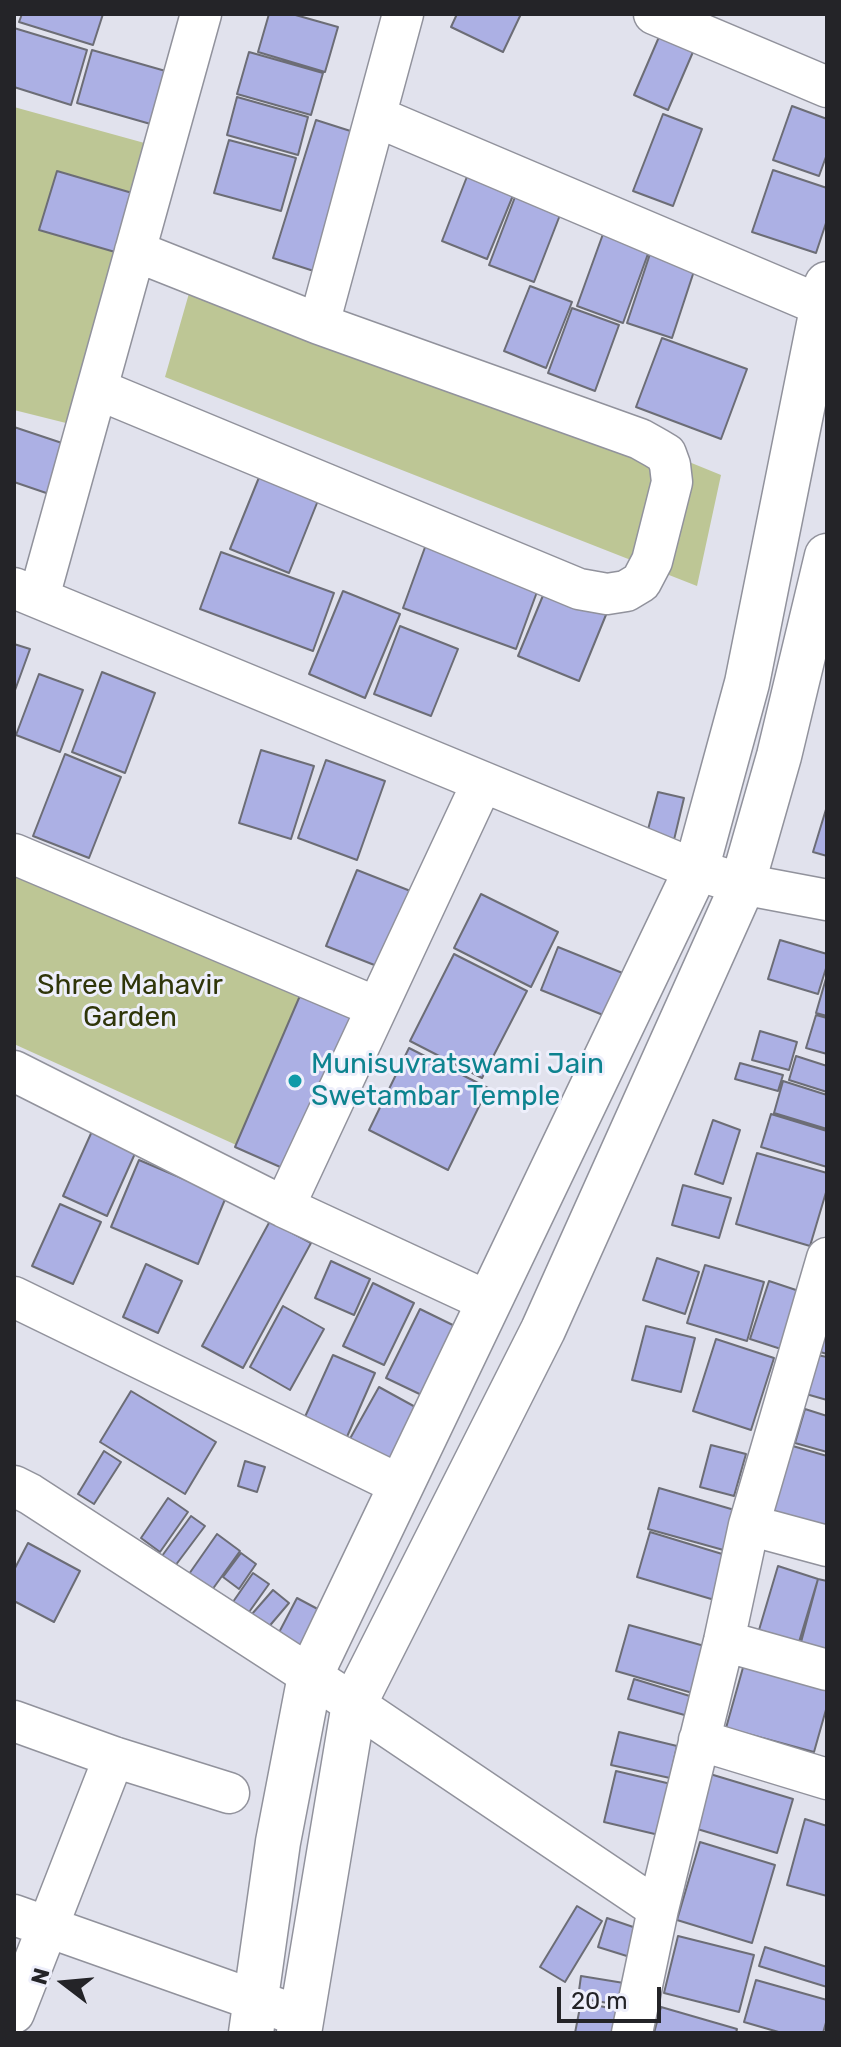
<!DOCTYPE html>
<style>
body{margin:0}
#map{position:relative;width:841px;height:2047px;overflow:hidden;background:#e1e2ed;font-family:Rubik,sans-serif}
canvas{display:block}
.frame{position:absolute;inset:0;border:16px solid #242428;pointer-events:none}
.north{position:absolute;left:24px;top:1943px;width:80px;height:80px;-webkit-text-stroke:6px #eeeffb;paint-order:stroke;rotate:286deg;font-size:22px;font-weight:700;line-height:32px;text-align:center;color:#242428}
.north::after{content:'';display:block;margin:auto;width:28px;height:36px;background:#242428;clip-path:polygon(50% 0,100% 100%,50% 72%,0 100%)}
.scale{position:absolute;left:557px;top:1987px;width:104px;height:36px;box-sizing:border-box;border:4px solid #242428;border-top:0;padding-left:10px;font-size:24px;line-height:28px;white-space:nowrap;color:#242428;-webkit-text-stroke:6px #eeeffb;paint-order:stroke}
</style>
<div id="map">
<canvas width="841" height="2047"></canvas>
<div class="frame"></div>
<div class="north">N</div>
<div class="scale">20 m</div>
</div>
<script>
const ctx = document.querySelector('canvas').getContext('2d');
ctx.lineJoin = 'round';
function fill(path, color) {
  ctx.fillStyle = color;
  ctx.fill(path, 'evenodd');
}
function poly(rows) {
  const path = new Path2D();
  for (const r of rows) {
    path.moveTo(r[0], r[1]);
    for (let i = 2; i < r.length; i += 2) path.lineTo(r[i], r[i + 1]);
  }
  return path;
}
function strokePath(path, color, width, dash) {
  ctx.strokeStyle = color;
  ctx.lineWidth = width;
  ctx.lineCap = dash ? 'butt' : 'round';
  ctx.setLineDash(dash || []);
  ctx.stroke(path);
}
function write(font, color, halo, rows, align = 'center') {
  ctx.font = font + ' Rubik,sans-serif';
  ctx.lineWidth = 6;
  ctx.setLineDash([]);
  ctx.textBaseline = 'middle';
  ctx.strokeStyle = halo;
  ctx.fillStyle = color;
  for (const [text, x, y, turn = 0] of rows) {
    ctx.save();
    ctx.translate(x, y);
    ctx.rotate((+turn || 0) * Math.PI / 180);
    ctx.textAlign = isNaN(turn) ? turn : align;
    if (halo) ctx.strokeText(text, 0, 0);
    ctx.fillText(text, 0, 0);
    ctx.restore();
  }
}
const green = poly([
 [14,107,159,147,70,424,14,410],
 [198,262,721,475,697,586,165,377],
 [14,859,316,993,245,1149,14,1044]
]);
const building = poly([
 [22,14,103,14,93,45,19,22,22,14],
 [269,14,292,14,338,27,325,72,258,52,269,14],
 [457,14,521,14,503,52,451,27,457,14],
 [14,28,87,50,71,105,14,87,14,28],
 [662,30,696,45,668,110,634,95,662,30],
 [92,50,169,72,154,125,77,103,92,50],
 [249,52,323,73,311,115,237,94,249,52],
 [237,97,308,117,298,155,227,135,237,97],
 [792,106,827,119,827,154,819,176,773,160,792,106],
 [663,114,702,129,673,206,633,191,663,114],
 [316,120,363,135,317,272,273,258,316,120],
 [229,140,296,158,281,211,214,193,229,140],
 [773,170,827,188,827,220,816,253,752,232,773,170],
 [57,171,139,195,122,254,39,230,57,171],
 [468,174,514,193,487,259,442,241,468,174],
 [515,197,560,215,534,282,489,265,515,197],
 [603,234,649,251,623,323,577,306,603,234],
 [651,251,696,265,672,338,627,323,651,251],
 [530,286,572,302,546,368,504,351,530,286],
 [572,308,619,325,595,391,548,373,572,308],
 [662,338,747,369,721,439,636,407,662,338],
 [14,427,74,447,58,497,14,482,14,427],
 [262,470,321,493,289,573,230,549,262,470],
 [428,539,541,581,516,649,403,608,428,539],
 [221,552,334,593,313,651,200,609,221,552],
 [549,581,610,605,579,681,518,656,549,581],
 [343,591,400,614,365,698,309,674,343,591],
 [400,626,458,649,431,716,374,694,400,626],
 [14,644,30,649,14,693,14,644],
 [102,672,155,693,125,773,72,752,102,672],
 [39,674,83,690,60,752,16,735,39,674],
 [261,750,314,766,291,839,239,823,261,750],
 [65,754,121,777,89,858,33,836,65,754],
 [326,760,385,781,357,860,298,838,326,760],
 [658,792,684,798,673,844,646,837,658,792],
 [827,806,827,856,813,852,827,806],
 [357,870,413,892,382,968,326,946,357,870],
 [481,894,558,932,531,987,454,948,481,894],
 [780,940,827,954,827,965,818,994,768,979,780,940],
 [558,947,625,974,608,1017,541,990,558,947],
 [454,954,527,991,482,1078,410,1041,454,954],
 [827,975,827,1016,816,1013,827,975],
 [302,991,355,1014,287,1170,235,1147,302,991],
 [816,1015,827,1018,827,1054,806,1048,816,1015],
 [760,1031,797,1042,789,1070,752,1060,760,1031],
 [409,1048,488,1088,448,1170,369,1130,409,1048],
 [796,1056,827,1066,827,1092,789,1080,796,1056],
 [740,1063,783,1075,778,1091,735,1079,740,1063],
 [783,1081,827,1095,827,1129,774,1113,783,1081],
 [771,1114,827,1131,827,1167,761,1147,771,1114],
 [713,1120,740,1130,723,1184,695,1174,713,1120],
 [93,1129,137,1149,107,1216,63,1196,93,1129],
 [757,1153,827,1173,827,1189,810,1246,736,1224,757,1153],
 [139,1160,226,1197,198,1264,111,1227,139,1160],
 [683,1185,731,1198,719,1238,672,1225,683,1185],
 [60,1204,101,1222,73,1284,32,1266,60,1204],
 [270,1221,311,1243,243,1368,202,1346,270,1221],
 [657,1258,699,1272,685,1314,643,1300,657,1258],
 [331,1261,370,1279,354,1315,315,1298,331,1261],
 [146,1264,182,1281,158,1333,123,1317,146,1264],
 [705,1265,764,1282,747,1341,687,1323,705,1265],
 [769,1281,799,1291,781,1349,750,1339,769,1281],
 [373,1283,414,1303,384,1365,343,1346,373,1283],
 [283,1306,324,1329,290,1390,250,1367,283,1306],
 [420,1309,463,1330,430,1399,386,1378,420,1309],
 [827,1315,827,1354,817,1351,827,1315],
 [646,1326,695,1338,681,1392,632,1380,646,1326],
 [716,1339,774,1358,751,1430,693,1411,716,1339],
 [333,1355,375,1373,346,1439,304,1419,333,1355],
 [817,1355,827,1357,827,1400,806,1394,817,1355],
 [379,1387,419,1409,386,1466,347,1444,379,1387],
 [131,1391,216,1442,185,1494,100,1442,131,1391],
 [805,1409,827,1416,827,1452,795,1443,805,1409],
 [779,1442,827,1456,827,1527,760,1507,779,1442],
 [711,1445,746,1454,734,1496,700,1487,711,1445],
 [104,1451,121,1462,94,1504,78,1494,104,1451],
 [245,1461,265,1467,257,1492,238,1486,245,1461],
 [659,1488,738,1511,727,1551,648,1529,659,1488],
 [168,1498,188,1512,160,1552,141,1538,168,1498],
 [191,1516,205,1526,175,1566,162,1556,191,1516],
 [650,1532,732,1557,718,1601,637,1577,650,1532],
 [217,1534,240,1551,212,1590,189,1574,217,1534],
 [28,1543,80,1571,54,1622,14,1601,14,1570,28,1543],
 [241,1553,256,1564,239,1589,223,1577,241,1553],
 [778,1566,818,1579,799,1642,759,1630,778,1566],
 [253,1573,269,1584,242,1622,226,1612,253,1573],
 [818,1579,827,1581,827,1654,800,1646,818,1579],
 [273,1590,289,1603,261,1636,245,1622,273,1590],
 [297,1598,327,1614,303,1658,274,1642,297,1598],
 [629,1625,708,1647,696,1694,616,1671,629,1625],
 [744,1664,827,1687,827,1706,814,1752,726,1728,744,1664],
 [634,1679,693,1697,688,1716,628,1699,634,1679],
 [619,1732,677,1746,670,1778,611,1765,619,1732],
 [616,1771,671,1784,659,1835,604,1822,616,1771],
 [710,1774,793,1799,777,1853,694,1828,710,1774],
 [805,1819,827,1826,827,1896,787,1885,805,1819],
 [700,1842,775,1865,752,1943,677,1920,700,1842],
 [577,1906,602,1921,565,1982,540,1967,577,1906],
 [607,1918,639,1929,630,1957,598,1947,607,1918],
 [678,1936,754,1955,739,2012,664,1993,678,1936],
 [765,1947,827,1967,827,1987,759,1966,765,1947],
 [581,1976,630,1984,626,2006,578,1998,581,1976],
 [756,1980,827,2000,827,2019,823,2033,782,2033,744,2022,756,1980],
 [581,2002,623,2011,618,2033,575,2033,581,2002],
 [661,2007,737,2029,736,2033,654,2033,661,2007]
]);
const street = poly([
 [654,14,827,87],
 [377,117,827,308],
 [319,324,403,14],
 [97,389,579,589,607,594,626,591,641,582,652,561,672,482,670,465,666,454,656,448,640,439,319,324,135,251],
 [14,588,696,870,742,884,827,900],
 [39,597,201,14],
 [14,854,376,1007],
 [14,1071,284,1207,489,1302],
 [284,1207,482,783],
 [14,1297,400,1485],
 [14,1486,30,1494,354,1704,658,1909],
 [749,1525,827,1546],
 [724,1641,827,1670],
 [14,1721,114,1757,229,1793],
 [699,1740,827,1779],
 [14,1915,302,2017],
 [14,2013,114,1757],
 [632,2033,658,1909,724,1641,749,1525,827,1258]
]);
const secondary = poly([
 [251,2033,278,1842,310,1676,696,870,747,683,827,284],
 [299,2033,354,1704,543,1330,741,889,779,756,827,556]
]);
const markers = [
 [295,1081,8,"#0f9aa8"]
];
const parkNames = [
 ["Shree Mahavir",130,986],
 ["Garden",130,1018]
];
const cultureNames = [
 ["Munisuvratswami Jain",311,1065],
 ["Swetambar Temple",311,1097]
];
fill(green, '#bdc695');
fill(building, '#acb0e4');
strokePath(building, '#6c6d76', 2);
strokePath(street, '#91929c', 43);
strokePath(secondary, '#91929c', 47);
strokePath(street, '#fff', 40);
strokePath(secondary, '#fff', 44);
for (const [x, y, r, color] of markers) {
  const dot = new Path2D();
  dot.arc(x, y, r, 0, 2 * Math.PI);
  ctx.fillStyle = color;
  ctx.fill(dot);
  strokePath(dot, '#eeeffb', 3);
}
write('28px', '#2f3509', '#eeeffb', parkNames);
write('28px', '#0d838f', '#eeeffb', cultureNames, 'left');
</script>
